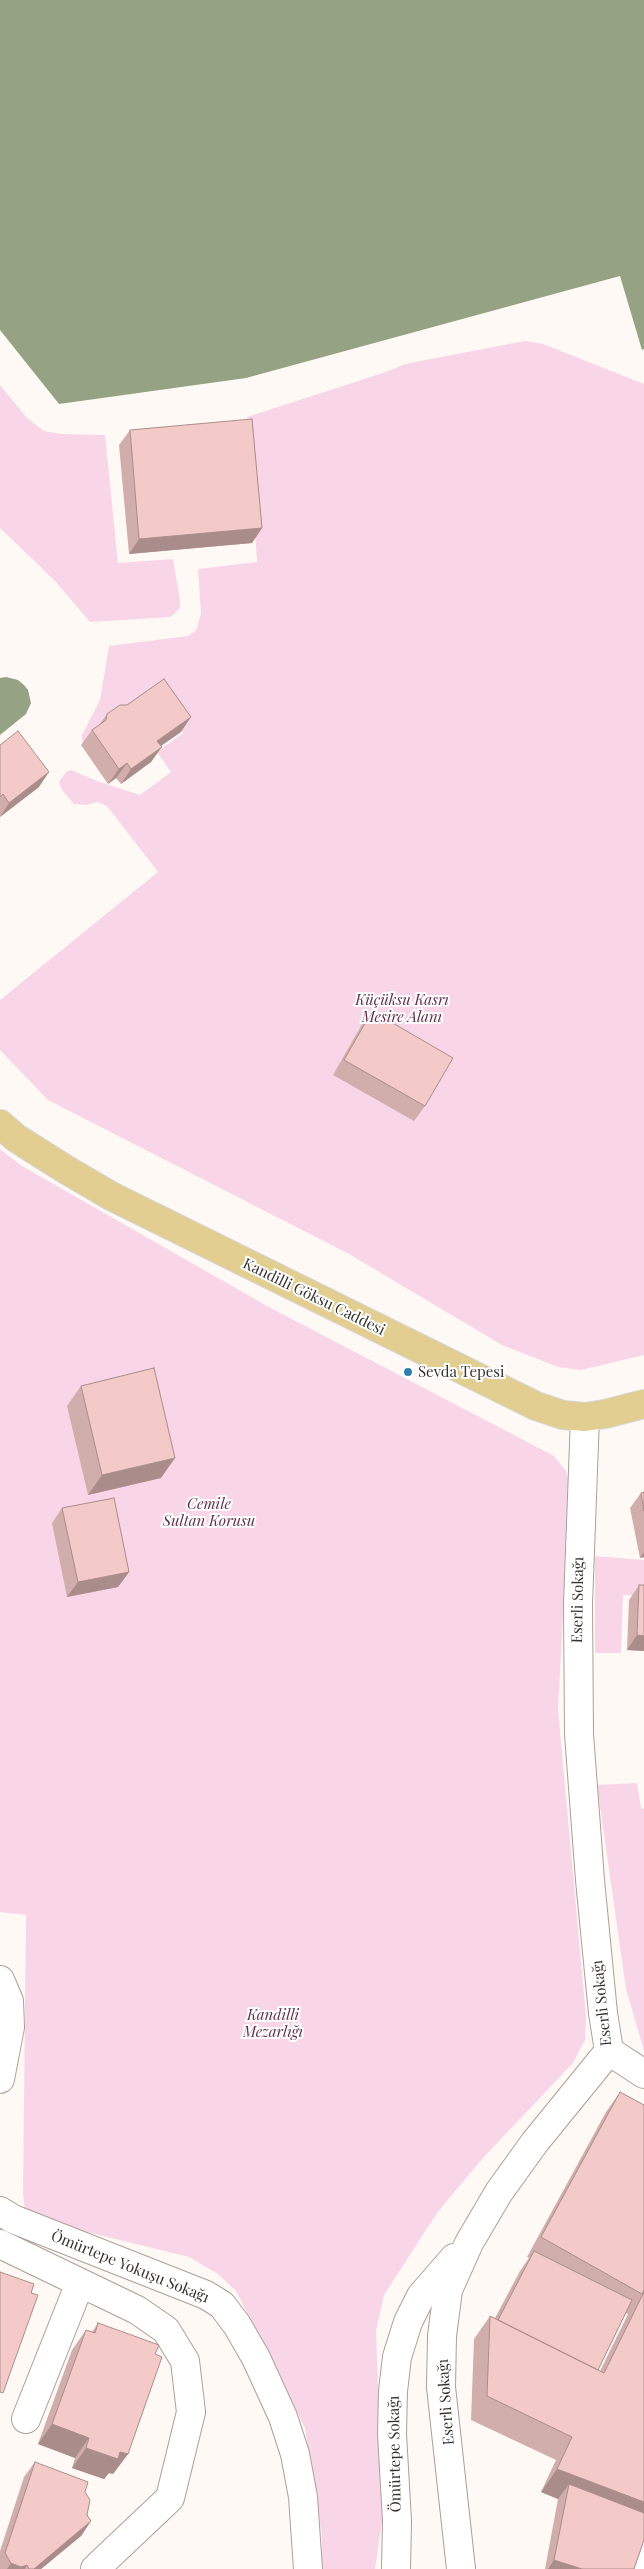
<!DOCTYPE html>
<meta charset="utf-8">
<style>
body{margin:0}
canvas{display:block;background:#fef9f5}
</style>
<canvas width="644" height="2569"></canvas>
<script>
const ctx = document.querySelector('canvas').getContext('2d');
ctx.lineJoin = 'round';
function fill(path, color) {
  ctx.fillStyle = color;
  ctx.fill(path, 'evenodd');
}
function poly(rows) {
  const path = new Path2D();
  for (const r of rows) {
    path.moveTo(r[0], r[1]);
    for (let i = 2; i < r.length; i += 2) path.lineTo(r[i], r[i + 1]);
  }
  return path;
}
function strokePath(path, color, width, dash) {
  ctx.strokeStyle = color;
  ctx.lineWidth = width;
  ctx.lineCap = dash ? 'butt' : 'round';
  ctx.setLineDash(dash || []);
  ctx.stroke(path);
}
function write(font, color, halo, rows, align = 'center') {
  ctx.font = font + ' "Playfair Display",serif';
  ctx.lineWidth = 4;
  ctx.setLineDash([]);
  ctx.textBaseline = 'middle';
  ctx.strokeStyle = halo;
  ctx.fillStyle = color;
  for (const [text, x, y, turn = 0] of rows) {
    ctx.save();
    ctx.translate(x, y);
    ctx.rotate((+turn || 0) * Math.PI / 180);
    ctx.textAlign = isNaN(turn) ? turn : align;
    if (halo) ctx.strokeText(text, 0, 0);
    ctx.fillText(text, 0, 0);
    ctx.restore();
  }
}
const green = poly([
 [525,341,543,344,644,384,644,1355,581,1370,558,1367,502,1345,349,1254,48,1100,0,1050,0,1000,158,872,107,806,97,802,87,805,74,804,62,790,59,782,66,772,71,770,97,781,140,795,171,772,157,752,183,733,154,691,109,718,95,727,93,734,82,742,82,735,100,700,109,646,188,636,196,630,201,614,198,569,257,562,247,417,386,372,405,364],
 [0,385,27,418,44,431,61,434,105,435,118,563,173,559,180,600,180,608,175,613,170,617,90,622,55,581,0,528],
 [0,1149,22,1166,267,1306,554,1456,566,1471,570,1487,558,1709,586,2017,585,2040,573,2063,482,2159,437,2213,384,2295,376,2331,383,2515,375,2569,322,2569,322,2536,305,2428,236,2291,218,2274,189,2257,26,2217,23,2195,26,1915,0,1912],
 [595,1556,644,1560,644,1596,623,1595,621,1653,595,1653],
 [637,1783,641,1808,644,1809,644,2051,626,1989,597,1785]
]);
const water = poly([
 [0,0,644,0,644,349,642,350,620,276,246,378,59,404,0,330],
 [6,677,18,680,24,685,28,690,31,703,26,714,0,735,0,678]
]);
const minor = poly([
 [0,1980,9,2001,10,2027,0,2079],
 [609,2051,644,2074],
 [0,2211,13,2219,206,2295,222,2305,237,2325,256,2358,283,2417,295,2454,303,2497,308,2569],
 [0,2244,137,2310,166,2330,185,2361,191,2412,170,2498,95,2569],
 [26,2419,80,2283],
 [396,2569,397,2521,392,2434,393,2391,397,2357,408,2322,421,2296,454,2258],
 [461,2569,441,2387,442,2336,448,2290,469,2243,499,2192,535,2142,609,2051,603,2013,590,1880,579,1734,578,1604,585,1417],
 [638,2569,644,2555]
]);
const major = poly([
 [0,1124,16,1138,65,1169,111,1196,536,1406,563,1415,585,1417,605,1414,644,1404]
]);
const wall = poly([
 [130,430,262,528,252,543,129,554,119,445],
 [107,714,181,732,161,746,151,762,121,784,116,778,108,784,81,745,92,730,99,725],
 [0,745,39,787,0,817],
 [372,1011,425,1106,414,1121,333,1075,361,1026],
 [81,1386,161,1478,88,1495,67,1406],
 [644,1492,644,1557,640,1558,630,1508,641,1493],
 [62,1508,129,1572,118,1587,67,1597,52,1523],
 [639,1585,644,1651,627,1650,629,1600],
 [620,2092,644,2105,644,2540,634,2569,545,2569,558,2499,541,2492,556,2460,471,2420,474,2339,490,2316,495,2318,520,2271,529,2258,527,2257,606,2112],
 [629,2312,600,2371,598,2370,626,2313,628,2314],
 [98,2323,155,2354,128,2454,113,2474,109,2473,104,2479,72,2468,75,2458,38,2444,72,2350,86,2330,92,2332],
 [35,2462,85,2492,87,2515,91,2521,81,2536,41,2569,0,2569,0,2551,24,2477]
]);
const shadedWall = poly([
 [262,528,252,543,129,554,139,539],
 [191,717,181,732,146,756,157,741],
 [162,747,151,762,121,784,131,769],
 [127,763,116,778,108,784,119,769],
 [49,772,39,787,0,817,9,803],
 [175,1458,161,1478,88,1495,102,1475],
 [644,1552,644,1557,640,1558],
 [129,1572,118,1587,67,1597,78,1582],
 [637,1635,644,1636,644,1651,627,1650],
 [52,2424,89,2438,75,2458,38,2444],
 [86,2448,120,2452,128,2454,113,2474,109,2473,104,2479,72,2468],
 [557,2469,644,2502,644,2528,569,2484,558,2499,541,2492],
 [91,2521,81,2536,41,2569,34,2569],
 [554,2560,582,2569,548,2569],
 [11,2563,27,2565,25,2569,7,2569]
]);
const building = poly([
 [252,419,262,528,139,539,130,430,252,419],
 [164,679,191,717,157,741,162,747,131,769,127,763,119,769,92,730,106,720,107,714,120,705,127,705,164,679],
 [18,731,49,772,9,803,3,794,0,797,0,745,18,731],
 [372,1011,453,1058,425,1106,344,1060,372,1011],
 [154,1368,175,1458,102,1475,81,1386,154,1368],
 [644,1492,644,1511,641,1493,644,1492],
 [114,1498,129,1572,78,1582,62,1508,114,1498],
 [639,1585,644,1585,644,1636,637,1635,639,1585],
 [620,2092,644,2105,644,2290,642,2294,541,2237,620,2092],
 [534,2251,632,2300,598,2370,498,2320,534,2251],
 [0,2272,34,2284,31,2293,38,2295,3,2393,0,2392,0,2272],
 [644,2292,644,2502,557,2469,572,2437,487,2396,490,2316,604,2373,644,2292],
 [98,2323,159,2345,155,2354,162,2357,128,2454,120,2452,118,2459,86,2448,89,2438,52,2424,86,2330,95,2333,98,2323],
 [35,2462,88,2482,85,2492,90,2500,87,2515,91,2521,34,2569,29,2569,27,2565,21,2567,11,2563,5,2553,35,2462],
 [569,2484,644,2513,644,2540,634,2569,582,2569,554,2560,569,2484]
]);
const markers = [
 [408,1372,5,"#347db1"]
];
const parkNames = [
 ["Küçüksu Kasrı",402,1000],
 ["Mesire Alanı",402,1017],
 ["Cemile",209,1504],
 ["Sultan Korusu",209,1521],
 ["Kandilli",273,2015],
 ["Mezarlığı",273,2032]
];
const streetNames = [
 ["Kandilli Göksu Caddesi",314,1297,26],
 ["Eserli Sokağı",578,1600,-89],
 ["Eserli Sokağı",602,2003,-96],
 ["Ömürtepe Yokuşu Sokağı",130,2267,22],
 ["Eserli Sokağı",446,2402,-94],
 ["Ömürtepe Sokağı",395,2454,-91]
];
const poiNames = [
 ["Sevda Tepesi",418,1372]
];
fill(green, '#f9d6e7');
fill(water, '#95a384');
strokePath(minor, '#aca098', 30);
strokePath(major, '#d7d6d5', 30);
strokePath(minor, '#fff', 28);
strokePath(major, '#e1ce90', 28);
fill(wall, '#d1aeab');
fill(shadedWall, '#aa8d8b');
fill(building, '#f3cac7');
strokePath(building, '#aa8d8b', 1);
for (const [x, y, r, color] of markers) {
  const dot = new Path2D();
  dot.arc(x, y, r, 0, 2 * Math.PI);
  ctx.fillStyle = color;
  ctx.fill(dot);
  strokePath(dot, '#fff', 2);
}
write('italic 15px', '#5f2f49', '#fff', parkNames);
write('15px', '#35312d', '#fff', streetNames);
write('15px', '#35312d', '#fff', poiNames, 'left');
</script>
